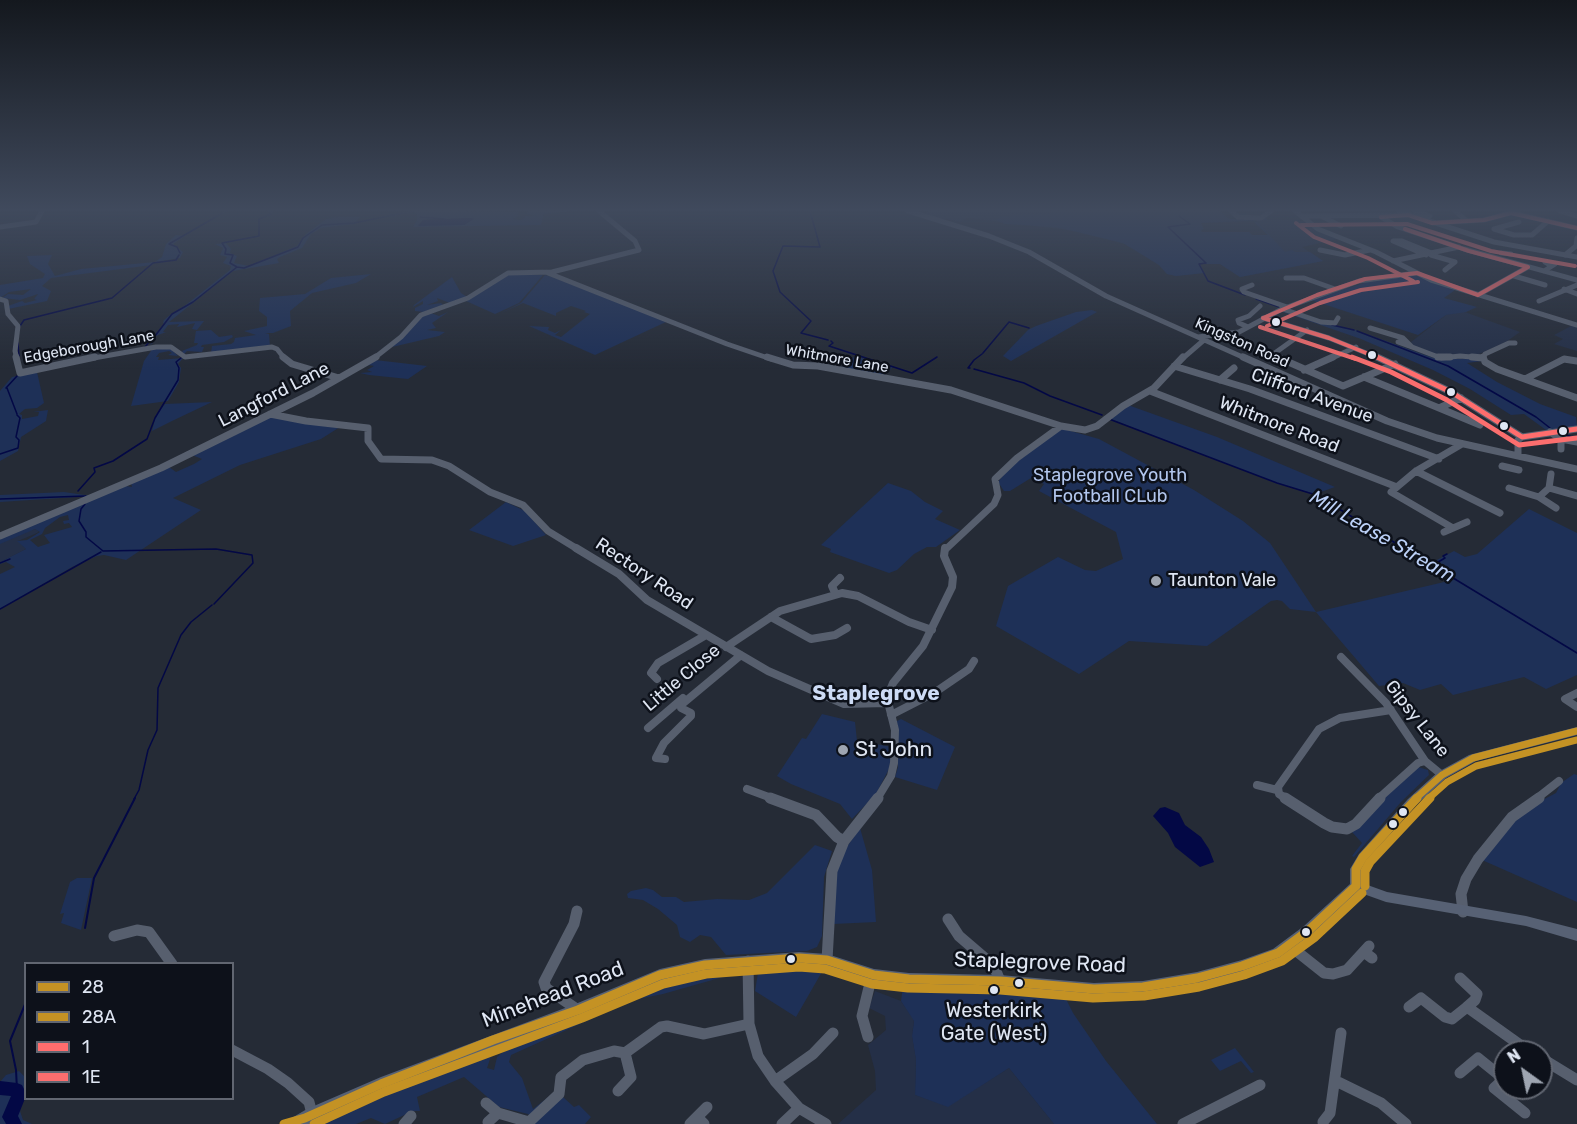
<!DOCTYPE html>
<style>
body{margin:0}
#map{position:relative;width:1577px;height:1124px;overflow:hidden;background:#252b36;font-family:Rubik,sans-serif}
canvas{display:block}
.legend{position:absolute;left:24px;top:962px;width:210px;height:138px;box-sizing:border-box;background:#0d111a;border:2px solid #616671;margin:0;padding:8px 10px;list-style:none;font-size:18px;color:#dfe6f3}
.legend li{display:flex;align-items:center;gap:12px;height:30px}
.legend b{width:30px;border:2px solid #616671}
.north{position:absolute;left:1493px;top:1040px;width:60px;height:60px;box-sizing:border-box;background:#0d111a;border:2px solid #616671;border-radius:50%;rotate:327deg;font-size:16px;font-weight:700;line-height:24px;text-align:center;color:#dfe6f3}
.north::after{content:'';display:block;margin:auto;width:21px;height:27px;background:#9ea5b1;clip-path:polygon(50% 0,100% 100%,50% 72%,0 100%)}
</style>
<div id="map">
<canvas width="1577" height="1124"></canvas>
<ul class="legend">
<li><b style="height:8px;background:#c49224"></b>28</li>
<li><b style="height:8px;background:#c49224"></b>28A</li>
<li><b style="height:8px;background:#ff6d6d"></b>1</li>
<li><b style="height:8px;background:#fb6e6e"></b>1E</li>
</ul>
<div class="north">N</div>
</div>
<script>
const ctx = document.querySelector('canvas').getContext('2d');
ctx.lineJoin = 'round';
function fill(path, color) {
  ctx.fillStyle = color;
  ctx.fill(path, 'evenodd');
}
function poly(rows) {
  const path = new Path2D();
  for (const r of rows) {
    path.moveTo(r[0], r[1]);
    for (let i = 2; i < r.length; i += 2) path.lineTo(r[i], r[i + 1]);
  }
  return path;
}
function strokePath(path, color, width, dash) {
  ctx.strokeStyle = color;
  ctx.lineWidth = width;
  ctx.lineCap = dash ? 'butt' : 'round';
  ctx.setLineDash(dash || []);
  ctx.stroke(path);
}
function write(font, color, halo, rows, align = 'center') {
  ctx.font = font + ' Rubik,sans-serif';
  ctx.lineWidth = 5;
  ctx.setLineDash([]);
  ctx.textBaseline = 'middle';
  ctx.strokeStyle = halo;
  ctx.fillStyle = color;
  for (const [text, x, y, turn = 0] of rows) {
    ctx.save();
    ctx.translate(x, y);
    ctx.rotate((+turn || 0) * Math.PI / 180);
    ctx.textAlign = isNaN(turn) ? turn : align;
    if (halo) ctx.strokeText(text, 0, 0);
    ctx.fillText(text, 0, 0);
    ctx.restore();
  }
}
const built = poly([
 [930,211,1186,211,1192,232,1249,232,1252,235,1268,235,1255,220,1297,220,1303,221,1313,228,1338,239,1302,247,1323,261,1240,277,1220,264,1200,264,1204,273,1176,276,1167,274,1159,265,1128,245,1076,231,967,218,960,222,946,219,940,221,925,213],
 [1462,311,1520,332,1506,342,1477,355,1436,355,1413,346,1411,342,1446,315],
 [1573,325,1577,326,1577,351,1554,344,1563,339,1554,335],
 [35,529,39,531,37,533,18,541,26,549,0,562,0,537],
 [875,991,901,1001,914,1020,912,1036,916,1060,915,1095,948,1106,1009,1068,1054,1124,838,1124,876,1090,875,1071,868,1045,886,1030,885,1016,869,1008]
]);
const green = poly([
 [416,211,519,212,517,215,520,215,513,219,521,220,526,216,537,216,526,214,529,211,569,211,544,214,541,225,413,227,417,220,417,215,414,212],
 [474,218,464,225,418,225,423,220],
 [1051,211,1220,211,1229,219,1266,218,1268,220,1201,223,1204,229,1201,230,1202,232,1249,232,1252,235,1268,235,1254,222,1257,222,1285,252,1292,250,1295,252,1310,252,1323,261,1240,277,1220,264,1200,264,1204,273,1176,276,1167,274,1159,265,1123,243,1056,227,1005,224,996,220,1000,217,1022,214,1052,214],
 [338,217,360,217,354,224,321,228,311,234,302,248,280,257,277,259,279,263,233,271,169,322,204,321,197,330,192,329,195,323,177,327,179,324,168,325,163,332,166,332,156,336,156,339,150,346,154,336,165,324,163,323,164,320,170,315,187,304,230,270,231,266,223,263,227,257,220,255,223,248,215,244,226,243,231,249,230,253,237,256,234,263,249,266,297,246,306,234,326,219],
 [176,235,185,236,173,244,183,252,180,258,155,262,152,265,51,278,42,286,51,291,47,301,8,309,8,306,22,301,25,303,37,300,34,299,38,294,20,300,2,298,8,294,23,295,31,289,9,292,0,298,0,285,43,278,45,274,30,264,27,256,52,255,48,264,55,276,81,269,155,262,162,257,166,244],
 [371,274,356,283,312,293,290,311,291,326,273,333,265,333,269,334,270,347,211,353,212,346,231,344,234,342,235,338,256,335,244,331,267,326,267,317,259,311,260,298,305,294,331,278],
 [509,274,543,275,519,303,495,314,466,301],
 [545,275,552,277,668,321,595,355,529,326,549,327,548,330,555,333,561,330,555,335,561,337,590,314,584,312,586,311,571,306,556,313,556,316,523,303,501,313,521,303],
 [1414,275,1454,289,1455,290,1444,298,1477,307,1466,312,1446,315,1418,335,1311,300,1367,282],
 [452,277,461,293,467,297,450,303,437,298,438,301,427,305,441,303,444,306,424,312,415,311,415,308,423,304,423,301,413,307,414,305],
 [1092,310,1097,312,1011,361,1003,356,1028,330,1036,326,1076,312],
 [1286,310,1312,320,1355,330,1434,358,1479,359,1482,361,1467,363,1497,382,1540,404,1576,417,1577,427,1546,430,1524,414,1511,415,1470,389,1433,370,1361,339,1283,312],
 [448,312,432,323,436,328,427,330,445,332,439,336,392,347,421,316,431,313,439,316],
 [211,330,219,337,232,335,233,337,224,342,202,345,201,347,204,347,202,352,187,351,184,354,182,351,197,345,198,343,194,343,196,331],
 [153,348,170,348,178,356,168,355,172,353,169,351,159,353,156,357,159,357,158,360,183,358,178,364,181,368,179,382,168,401,131,406,144,361],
 [855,356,893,367,883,376,840,369],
 [375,360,427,366,408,379,369,375,360,373,372,372,367,370,374,366,369,365,359,369],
 [37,372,44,403,37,408,25,409,19,414,22,415,22,419,38,416,39,412,33,412,48,410,46,421,21,437,18,451,0,461,0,391,12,377],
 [212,402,172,421,152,431,156,415,165,404],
 [1128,405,1217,437,1335,487,1315,494,1278,484,1111,419],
 [267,417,343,425,321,439,240,465,173,498,201,510,126,560,104,555,97,556,72,567,0,609,0,574,15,567,6,562,0,564,0,562,26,549,17,541,27,540,40,532,35,529,0,544,0,537,126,486,132,487,131,483,169,467,176,472,194,464,202,459,192,455],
 [68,515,69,520,63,521,64,524,69,523,72,527,44,535,50,543,38,547,30,540,42,534,45,528,60,517],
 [1060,428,1099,439,1194,490,1243,521,1270,543,1316,612,1457,579,1431,563,1454,551,1465,557,1477,554,1529,509,1577,533,1577,675,1546,689,1524,677,1453,695,1441,684,1420,690,1403,683,1379,686,1316,612,1290,609,1282,601,1277,600,1271,601,1207,646,1129,641,1079,674,996,626,1008,586,1058,557,1085,570,1096,571,1123,559,1116,532,1039,491,1044,484,1031,478,1010,491,1004,491,998,482,1008,469],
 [888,483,911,491,925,502,943,511,935,519,960,530,936,547,927,547,914,554,897,570,889,573,830,552,831,549,821,545],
 [64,492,92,496,0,502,0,495],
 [506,502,525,511,546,535,513,546,469,530],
 [822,714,855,722,857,741,893,747,889,769,876,794,852,819,840,804,791,784,777,776,802,738,806,739],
 [901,719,955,747,937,790,895,777,898,767,897,721],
 [1418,767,1428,770,1429,775,1401,802,1354,857,1352,856,1362,843,1352,832,1373,808],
 [1574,774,1577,775,1577,902,1482,860,1525,809,1556,793,1561,783],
 [860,828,872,870,876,922,833,924,831,898,839,858],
 [815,845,832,851,824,877,822,936,817,947,807,951,726,955,711,937,700,935,690,942,680,937,677,925,658,909,643,900,628,898,627,894,631,891,646,888,653,890,662,897,676,897,684,902,717,899,749,900,767,893],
 [77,878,92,878,81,930,61,923,64,913,60,914,70,882],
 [795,967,823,970,796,1017,755,991,758,973,763,969],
 [724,971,730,975,663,994,633,1000,511,1055,509,1062,522,1078,533,1109,551,1095,563,1097,574,1107,579,1105,591,1117,585,1124,534,1124,534,1120,528,1114,499,1107,464,1077,417,1097,420,1111,413,1111,385,1124,371,1118,356,1124,311,1124,377,1094,433,1074,503,1045,491,1056,487,1068,494,1070,497,1057,515,1041,637,990,660,983],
 [903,986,1063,993,1073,1013,1106,1061,1157,1124,1054,1124,1009,1068,948,1107,915,1095,916,1060,912,1036,914,1021,901,1001],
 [1235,1048,1254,1072,1251,1073,1241,1061,1220,1071,1211,1060],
 [19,1071,26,1078,25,1092,20,1111,23,1120,32,1124,0,1124,0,1082,6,1075]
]);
const water = poly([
 [471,218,474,219,464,225,418,226,423,220],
 [1165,807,1179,813,1185,825,1201,837,1209,849,1214,862,1200,867,1175,847,1168,833,1153,816,1160,808]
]);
const streamFar1 = poly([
 [810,211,820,247,783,246,773,271,780,292,811,321,801,333,828,340],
 [405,213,414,211],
 [1179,216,1190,224,1168,227,1206,263,1199,264,1208,281,1245,295],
 [420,217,445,219],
 [180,253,177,247,169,244,226,211],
 [1571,264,1577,265],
 [237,267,244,268,298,247,303,238,322,225,354,223,403,213],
 [1256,299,1279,307],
 [1332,325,1354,330],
 [20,326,24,320,112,298,153,263,176,260,179,255],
 [1357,331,1448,366,1536,417,1550,428],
 [155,336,172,314,193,302,237,267,230,263,233,255,225,254,226,249,222,243,259,236,259,219,271,214,272,212,269,211],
 [831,341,833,343,829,346,912,373,937,357],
 [18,343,19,356],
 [145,347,154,336],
 [983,353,1009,322,1029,328],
 [970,368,968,368,974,360,982,354],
 [974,369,1024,383,1050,396,1102,415],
 [6,388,17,376],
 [7,388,17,414],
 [1109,419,1277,483,1316,495,1577,653],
 [1563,434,1575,438],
 [0,454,18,448,19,440,16,437,20,418,17,415],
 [78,491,95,472,94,468,113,461,147,439,155,418,178,380,179,368,176,362,181,358],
 [0,499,86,496],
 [85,504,81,509,79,521,86,532,86,537,103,551,216,549,252,555,253,563,214,604],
 [0,563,10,559],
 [1433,565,1445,558,1443,556,1447,554],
 [0,609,101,552],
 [134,799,139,790,148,750,157,730,158,688,181,635,191,622,212,605]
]);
const stream = poly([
 [85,928,94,878,135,798],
 [17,1090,16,1070,10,1041,26,1002]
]);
const river = poly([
 [0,1081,17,1083,22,1085,24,1089,26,1096,18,1116,22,1124,6,1124,5,1122,2,1117,11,1096,0,1095,0,1081]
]);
const minorFar3 = poly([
 [908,211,989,236,1029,252,1106,296,1247,359],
 [1231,211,1238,217,1261,218,1271,211],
 [1295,211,1318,229,1376,252,1431,280,1577,325],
 [1399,211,1494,242,1577,257],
 [1415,211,1430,216],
 [1455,211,1467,221],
 [1560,211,1577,216],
 [1513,213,1577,228],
 [1301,216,1406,215],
 [1323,217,1341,226],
 [1381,217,1398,227,1464,249,1577,280],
 [1519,222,1494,229,1514,235,1532,235,1548,221],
 [1433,223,1484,220,1517,211],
 [0,227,36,222,42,211],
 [1320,250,1345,255,1370,250],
 [1501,253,1511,254],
 [1426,255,1393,241,1402,241,1434,254],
 [1431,255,1455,262,1445,270],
 [1565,255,1576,246,1577,238],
 [1393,261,1459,247],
 [1545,262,1555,264,1552,266,1545,262],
 [1544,271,1552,266],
 [548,273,727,344,771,359],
 [1514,276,1545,285],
 [1286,278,1304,278,1335,289],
 [1252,285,1242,289,1244,292,1287,307],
 [1564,289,1577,294],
 [1478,295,1528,267],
 [0,299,6,301,8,314,18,326,15,351,17,359],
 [1539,301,1577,285],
 [1283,309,1321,322,1335,323,1338,318],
 [1263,318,1329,338,1381,359],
 [1248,327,1239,323,1238,320,1249,316,1260,306],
 [1370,328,1403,338,1412,347,1441,358,1460,356,1483,358],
 [1198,337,1239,332,1282,309,1359,281,1416,273],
 [1407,342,1398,342,1412,347],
 [88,359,156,347,171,347,185,357,272,347,277,349,285,359],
 [373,359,401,337,421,315,468,298,508,273,552,272,639,250,635,241,599,211],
 [1182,359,1204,340],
 [1280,359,1272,355,1307,330],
 [1330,359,1356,347],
 [1483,359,1485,354,1509,343,1515,343]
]);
const minorFar2 = poly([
 [16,357,20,373,95,357],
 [283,357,292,364,339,378],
 [767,357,793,365,818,366,951,390,1061,426],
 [1243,357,1387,421,1437,438,1577,469],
 [1277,357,1343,386,1395,364],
 [1377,357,1451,392,1522,437],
 [1438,357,1450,357],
 [1472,357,1483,358],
 [1483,357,1485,362,1497,369,1577,398],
 [1174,366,1250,389,1439,459],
 [1304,370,1333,357],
 [1364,377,1439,408,1461,398],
 [1525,379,1564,359,1577,361],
 [1220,380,1234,368],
 [1150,391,1397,487],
 [1439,408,1480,425],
 [270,414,306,421,368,428,368,441,381,459,432,460,449,466,490,492,523,505,548,531,579,550],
 [1550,432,1561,439,1577,442],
 [1561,439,1561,449],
 [1518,456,1518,440,1522,437,1577,429],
 [1502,466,1519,470],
 [1416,471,1500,513],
 [1509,488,1539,497,1549,488,1551,474],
 [1549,488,1577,496],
 [1539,497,1556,508],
 [1453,528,1391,492,1416,471,1462,444],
 [1444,532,1467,522],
 [0,536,161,468,313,393,376,357],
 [945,550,994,504,998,495,995,479,1017,458,1061,426,1085,430,1097,426,1123,406,1154,388,1183,357]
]);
const minorFar1 = poly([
 [576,548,619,574,647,600,768,671,844,704,887,703],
 [835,593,832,586,840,578],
 [771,617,811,639,835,635,847,628],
 [726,647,780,611,842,593,858,596,909,622,932,630],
 [1341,657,1386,703,1425,761,1442,775],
 [657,679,651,673,658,663,706,635],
 [1577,693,1565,699,1577,707],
 [891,715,934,693,969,669,974,661],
 [648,728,683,698],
 [665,759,656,758,664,743,691,716,691,713,681,708,681,705,741,655],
 [1257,785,1277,790],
 [747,789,774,799],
 [877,799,891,776,894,763,895,730,887,698,893,683,923,646,952,587,953,577,944,556,945,548],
 [1287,799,1279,794,1278,787,1319,729,1340,718,1391,710],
 [1378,799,1418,763,1425,761],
 [1536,799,1559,781]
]);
const minor = poly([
 [770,798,816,815,837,837,844,841],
 [1285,798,1324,823,1332,827,1347,829,1356,824,1380,798],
 [577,911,574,924,544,982,546,988,578,1010],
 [1463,912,1461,894,1466,879,1478,859,1512,817,1539,798],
 [948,919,959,936,994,966,1000,981],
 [114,936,137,930,149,932,172,964],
 [1290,946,1324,973,1333,974,1347,970,1369,946],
 [1364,952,1372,958],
 [827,960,832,871,844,841,878,798],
 [748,961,749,1024,758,1056,775,1081,799,1108,826,1124],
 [1460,978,1477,994,1475,1000,1467,1007],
 [1409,1007,1421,998,1445,1017,1452,1019,1467,1007,1530,1052],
 [868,1037,862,1016,872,975],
 [232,1050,268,1069,288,1083,309,1102,312,1114],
 [1541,1058,1577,1080],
 [1460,1073,1478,1058,1504,1079],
 [1505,1078,1494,1088,1525,1113],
 [775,1081,813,1054,833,1033],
 [1336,1081,1381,1103,1406,1124],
 [618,1091,631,1077,625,1053],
 [486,1103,498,1113,529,1122,559,1094,561,1077,583,1060,614,1051,625,1053,661,1027,667,1026,704,1034,749,1024],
 [697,1117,704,1124],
 [488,1122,498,1113],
 [1323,1122,1330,1113,1341,1033],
 [404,1124,411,1116],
 [690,1124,707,1107],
 [782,1124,799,1108],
 [1183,1124,1260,1085]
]);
const major = poly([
 [1577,727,1577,735,1476,761,1446,778,1416,805,1367,860,1362,869,1362,883,1387,892,1526,916,1577,929,1577,941,1526,926,1386,902,1358,892,1314,934,1283,957,1242,972,1197,984,1143,993,1094,995,1000,987,909,985,874,981,827,966,799,964,705,971,662,981,583,1014,385,1090,309,1124,287,1124,290,1119,307,1109,381,1077,573,1005,660,969,705,959,799,952,827,954,874,969,909,973,1000,975,1094,983,1143,981,1197,972,1242,960,1273,949,1304,926,1350,884,1350,869,1359,854,1408,799,1438,772,1469,755,1577,727]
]);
const bus1Far1 = poly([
 [1415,799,1442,775,1473,758,1577,731]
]);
const bus1 = poly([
 [1356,886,1356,869,1363,857,1417,798],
 [284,1124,305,1118,381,1084,493,1040,578,1010,660,975,705,965,799,958,827,960,874,975,909,979,1000,981,1094,989,1143,987,1197,978,1242,966,1278,953,1309,930,1356,886]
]);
const bus2Far1 = poly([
 [1428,799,1447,782,1476,766,1577,740]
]);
const bus2 = poly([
 [1365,886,1365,871,1370,862,1430,798],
 [314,1124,384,1092,582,1018,663,984,706,974,799,967,825,969,872,984,908,988,1000,990,1093,998,1144,996,1199,987,1244,975,1282,961,1315,937,1362,893]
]);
const bus3Far1 = poly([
 [1381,217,1408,215,1432,223,1484,220,1511,213,1577,228],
 [1405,229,1469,251,1528,267],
 [1263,318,1329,338,1381,359],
 [1263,318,1317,295,1365,279,1417,273,1478,295,1528,267]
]);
const bus3 = poly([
 [1377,357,1451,392,1522,437,1577,429]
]);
const bus4Far1 = poly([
 [1296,223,1314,237,1368,258,1413,281],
 [1301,225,1407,224,1491,251,1575,266],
 [1267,326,1320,303,1361,290,1418,282],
 [1260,327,1356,359]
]);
const bus4 = poly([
 [1352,357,1391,372,1447,400,1519,445,1577,438]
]);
const markers = [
 [1276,322,5,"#dfe6f3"],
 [1372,355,5,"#dfe6f3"],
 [1451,392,5,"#dfe6f3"],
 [1504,426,5,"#dfe6f3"],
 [1563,431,5,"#dfe6f3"],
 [1156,581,6,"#9ea5b1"],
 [843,750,6,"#9ea5b1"],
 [1403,812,5,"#dfe6f3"],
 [1393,824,5,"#dfe6f3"],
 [1306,932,5,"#dfe6f3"],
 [791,959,5,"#dfe6f3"],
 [1019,983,5,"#dfe6f3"],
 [994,990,5,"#dfe6f3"]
];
const farStreetnames = [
 ["Kingston Road",1242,343,24],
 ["Edgeborough Lane",89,347,-10],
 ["Whitmore Lane",837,359,10]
];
const streetNames = [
 ["Langford Lane",274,395,-27],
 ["Clifford Avenue",1312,396,20],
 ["Whitmore Road",1279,425,21],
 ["Rectory Road",644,574,34],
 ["Little Close",682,678,-40],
 ["Gipsy Lane",1417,719,52]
];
const parkNames = [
 ["Staplegrove Youth",1110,476],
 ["Football CLub",1110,497]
];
const poiNames = [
 ["Taunton Vale",1168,581]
];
const waterNames = [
 ["Mill Lease Stream",1382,537,30]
];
const nearBusnames = [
 ["Westerkirk",994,1011],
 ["Gate (West)",994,1034]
];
const quarterNames = [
 ["Staplegrove",876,694]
];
const nearPoinames = [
 ["St John",855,750]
];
const nearStreetnames = [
 ["Staplegrove Road",1040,963,2],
 ["Minehead Road",553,995,-21]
];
fill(built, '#242f47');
fill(green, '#1e3057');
fill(water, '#030845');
strokePath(streamFar1, '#030845', 1.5);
strokePath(stream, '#030845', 2);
fill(river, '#030845');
strokePath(minorFar3, '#575f6e', 5);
strokePath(minorFar2, '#575f6e', 7);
strokePath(minorFar1, '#575f6e', 8);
strokePath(minor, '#575f6e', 11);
fill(major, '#576174');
strokePath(bus1Far1, '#c49224', 7);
strokePath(bus1, '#c49224', 9);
strokePath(bus2Far1, '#c49224', 7);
strokePath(bus2, '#c49224', 9);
strokePath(bus3Far1, '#ff6d6d', 4);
strokePath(bus3, '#ff6d6d', 5);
strokePath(bus4Far1, '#fb6e6e', 4);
strokePath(bus4, '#fb6e6e', 5);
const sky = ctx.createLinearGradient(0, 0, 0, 369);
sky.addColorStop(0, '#14181e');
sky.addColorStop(0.57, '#404a5d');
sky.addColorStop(1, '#404a5d00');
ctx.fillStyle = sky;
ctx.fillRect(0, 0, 1577, 369);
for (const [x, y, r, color] of markers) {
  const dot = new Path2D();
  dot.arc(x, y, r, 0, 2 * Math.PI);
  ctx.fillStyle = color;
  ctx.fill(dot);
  strokePath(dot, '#0d111a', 2);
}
write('15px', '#dfe6f3', '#0d111a', farStreetnames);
write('18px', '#dfe6f3', '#0d111a', streetNames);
write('18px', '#b2c6ed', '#0d111a', parkNames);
write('18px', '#dfe6f3', '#0d111a', poiNames, 'left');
write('italic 20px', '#bbd0f7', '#0d111a', waterNames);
write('20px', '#dfe6f3', '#0d111a', nearBusnames);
write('bold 21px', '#cddbf5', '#0d111a', quarterNames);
write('21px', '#dfe6f3', '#0d111a', nearPoinames, 'left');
write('21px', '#dfe6f3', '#0d111a', nearStreetnames);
</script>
